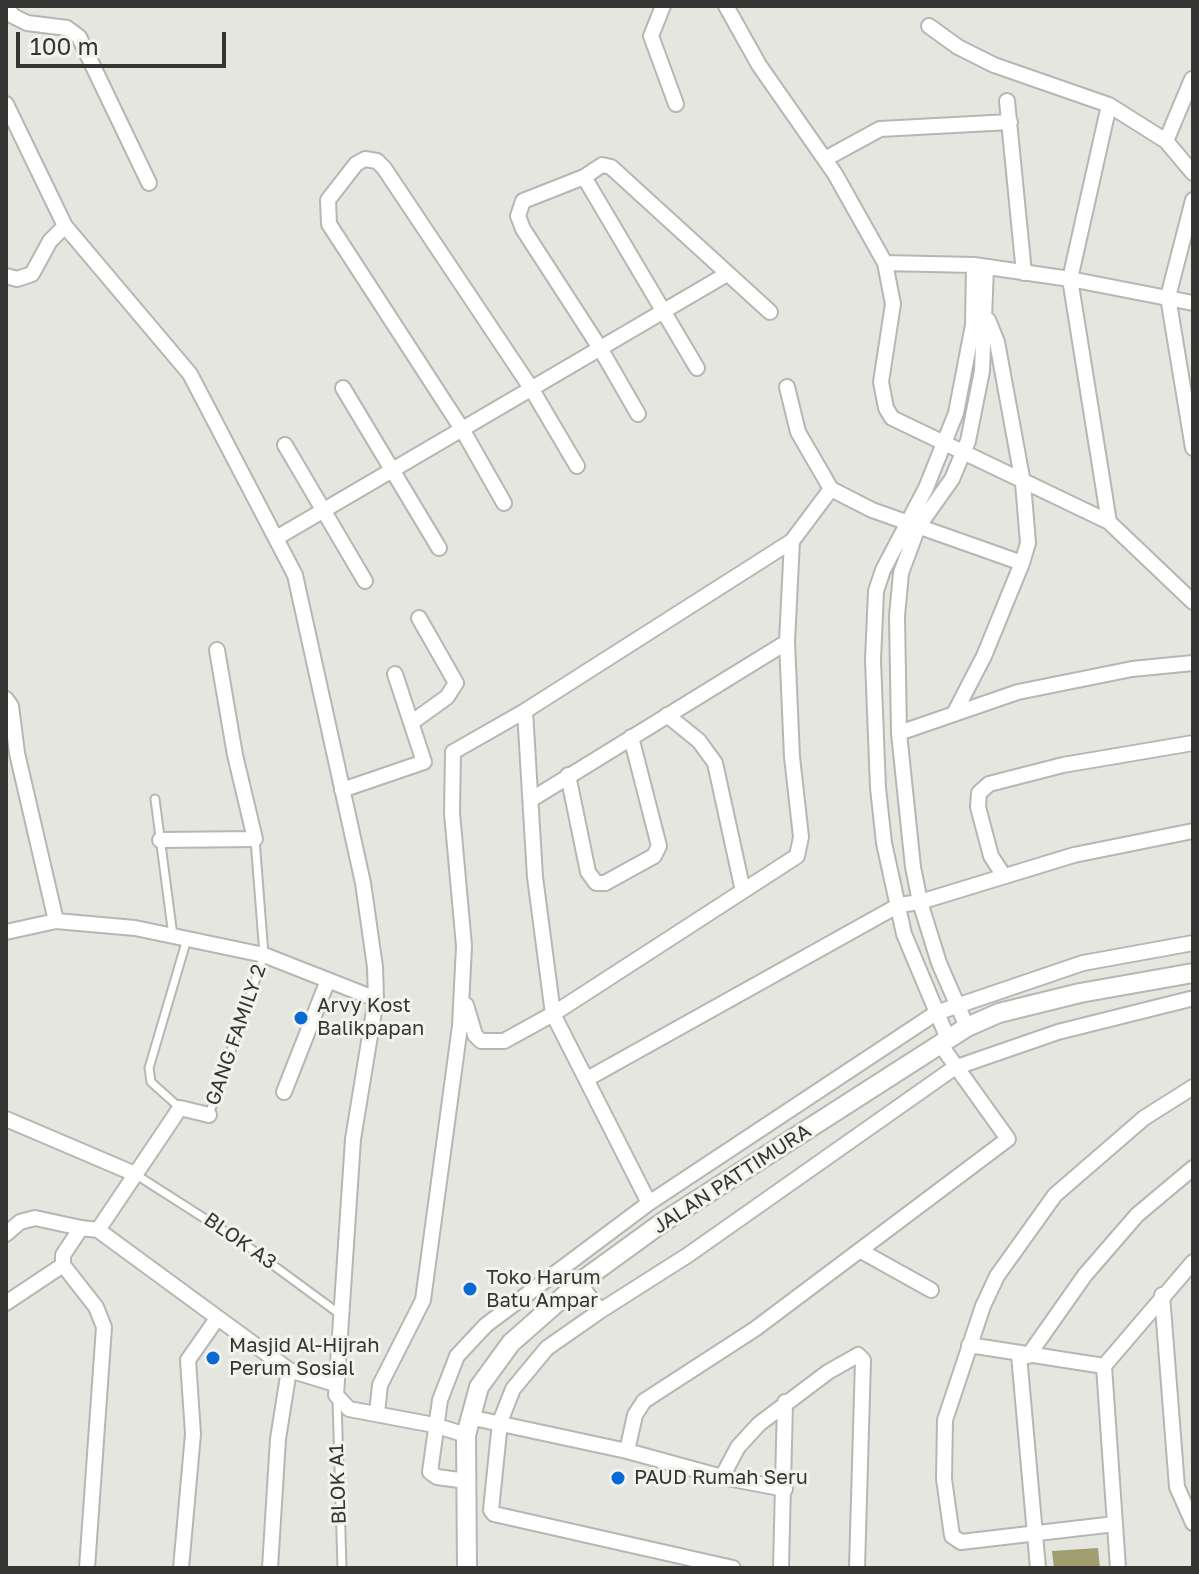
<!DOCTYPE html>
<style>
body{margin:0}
#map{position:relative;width:1199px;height:1574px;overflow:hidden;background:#e6e6e1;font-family:"Golos Text",sans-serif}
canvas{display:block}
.frame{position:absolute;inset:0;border:8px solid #353533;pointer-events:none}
.scale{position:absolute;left:16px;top:32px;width:210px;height:36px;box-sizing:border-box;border:4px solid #353533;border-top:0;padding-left:10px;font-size:24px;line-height:28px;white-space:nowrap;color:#353533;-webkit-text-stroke:6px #f3f3ee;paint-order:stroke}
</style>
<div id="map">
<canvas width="1199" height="1574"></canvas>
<div class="frame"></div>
<div class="scale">100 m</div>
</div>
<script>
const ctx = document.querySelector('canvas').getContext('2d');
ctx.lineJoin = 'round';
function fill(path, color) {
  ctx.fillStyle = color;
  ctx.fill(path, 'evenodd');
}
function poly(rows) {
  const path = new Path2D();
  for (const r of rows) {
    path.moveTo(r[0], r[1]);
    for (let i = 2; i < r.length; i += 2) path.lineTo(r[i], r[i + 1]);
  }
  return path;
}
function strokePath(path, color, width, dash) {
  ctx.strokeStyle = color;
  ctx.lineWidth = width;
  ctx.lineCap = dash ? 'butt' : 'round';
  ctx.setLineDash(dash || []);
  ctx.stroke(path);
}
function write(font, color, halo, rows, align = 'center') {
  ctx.font = font + ' "Golos Text",sans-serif';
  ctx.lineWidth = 6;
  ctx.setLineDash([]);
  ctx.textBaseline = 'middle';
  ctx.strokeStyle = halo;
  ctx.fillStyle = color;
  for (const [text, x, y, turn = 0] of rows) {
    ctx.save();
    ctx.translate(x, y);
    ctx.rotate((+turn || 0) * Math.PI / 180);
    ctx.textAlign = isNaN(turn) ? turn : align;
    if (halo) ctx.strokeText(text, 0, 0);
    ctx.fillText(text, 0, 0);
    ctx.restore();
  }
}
const water = poly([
 [1098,1548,1100,1568,1054,1568,1052,1551]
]);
const lane = poly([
 [155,799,173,936],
 [180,1108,151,1082,149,1068,187,939],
 [209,1115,264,955,255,839],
 [135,1174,243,1243,341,1315],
 [337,1399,342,1568]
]);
const street = poly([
 [663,6,651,36,676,104],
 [726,6,759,65,835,174,885,263,893,304,881,382,886,408,892,418,1109,522,1193,602],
 [6,7,13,16,27,23,67,28,79,37,149,183],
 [929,26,958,47,994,65,1109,105,1166,141],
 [1192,79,1166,141,1193,173],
 [1007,101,1024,273],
 [6,104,65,226,190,374,295,575,363,883,375,967,376,999,353,1139,336,1395,349,1409,434,1425,466,1435],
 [1109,105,1070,279,1109,522],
 [825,159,880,129,1010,122],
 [584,177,602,165,611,167,770,312],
 [1193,200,1168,297,1193,448],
 [885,263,974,265,1070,279,1193,303],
 [6,276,17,279,32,274,50,241,65,226],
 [343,388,439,548],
 [638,414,600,348,523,229,518,216,523,201,584,177,697,368],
 [285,445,365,581],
 [831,489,872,510,1022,563,1028,543,1023,483,997,342,988,320],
 [504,503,462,429,329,224,328,200,356,164,365,159,377,161,384,168,531,388,577,466],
 [278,537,727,274],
 [6,699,11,706,17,753,56,921,135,928,264,955,376,999],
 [525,711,535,877,553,1014,649,1203],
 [955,712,984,656,1022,563],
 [667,715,699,741,715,763,743,891],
 [411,723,447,697,456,683,419,618],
 [899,733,1018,692,1132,669,1193,663],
 [568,775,588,872,596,883,605,883,654,856,659,846,631,737],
 [342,790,424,762,395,674],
 [532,799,787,642],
 [160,840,255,839,235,755,217,650],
 [1004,876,991,856,978,807,979,793,989,784,1063,765,1193,743],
 [6,932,56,921],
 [466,1005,475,1035,481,1041,504,1041,553,1014,797,856,801,837,792,757,787,642,792,541],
 [967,1027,939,963,920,902,913,867,899,733,897,616,901,573,918,527,952,479,968,441,982,371,986,267],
 [948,1039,904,934,884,843,878,788,873,660,876,591,883,570,926,488,956,413,973,325,974,265],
 [587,1079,899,905,920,902,1074,855,1193,831],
 [284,1092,328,980],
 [209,1115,180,1108,98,1230,289,1370,335,1384],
 [6,1119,135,1174],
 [6,1234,20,1222,35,1218,81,1228],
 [861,1251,931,1290],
 [579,1283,600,1311,688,1255,954,1068,1058,1032,1190,999],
 [1162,1295,1177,1487,1193,1523],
 [6,1303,63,1265],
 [600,1311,547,1348,513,1389,500,1422,491,1510,494,1514,733,1568],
 [969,1345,1104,1366],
 [1019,1355,1038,1568],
 [1028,1356,1085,1275,1137,1215,1193,1168],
 [377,1413,380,1385,423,1300,460,1026,464,946,452,813,453,752,525,711,792,541,831,489,798,432,787,387],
 [469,1417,627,1451,722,1477,785,1489],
 [627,1451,635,1415,644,1401,755,1329,1008,1139,940,1044],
 [722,1477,738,1447,759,1424,828,1372,858,1355,863,1360,857,1568],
 [467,1481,437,1477,430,1472,440,1400,457,1356,486,1325,649,1203,936,1013,1083,963,1193,943],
 [1115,1524,961,1542,952,1536,944,1479,945,1420,983,1306,997,1276,1055,1195,1144,1118,1193,1087],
 [87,1568,104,1327,96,1307,63,1265,63,1255,81,1228,98,1230],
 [181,1568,193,1434,188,1360,216,1320],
 [270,1568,278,1439,289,1370],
 [781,1568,785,1402],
 [1118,1568,1104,1366,1193,1262]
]);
const secondary = poly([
 [467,1568,466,1435,479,1387,511,1343,579,1283,663,1222,967,1027,999,1013,1080,993,1193,973]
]);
const markers = [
 [301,1018,8,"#076bd3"],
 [470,1289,8,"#076bd3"],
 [213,1358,8,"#076bd3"],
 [618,1478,8,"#076bd3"]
];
const poiNames = [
 ["Arvy Kost",317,1006],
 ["Balikpapan",317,1029],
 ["Toko Harum",486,1278],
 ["Batu Ampar",486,1301],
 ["Masjid Al-Hijrah",229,1346],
 ["Perum Sosial",229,1369],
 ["PAUD Rumah Seru",634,1478]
];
const streetNames = [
 ["GANG FAMILY 2",236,1035,-71],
 ["JALAN PATTIMURA",732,1179,-33],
 ["BLOK A3",240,1241,35],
 ["BLOK A1",338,1484,-92]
];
fill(water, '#a19f71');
strokePath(lane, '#b6b6b2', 11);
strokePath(street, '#b6b6b2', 18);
strokePath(secondary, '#b6b6b2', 22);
strokePath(lane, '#fff', 7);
strokePath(street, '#fff', 14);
strokePath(secondary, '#fff', 18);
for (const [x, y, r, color] of markers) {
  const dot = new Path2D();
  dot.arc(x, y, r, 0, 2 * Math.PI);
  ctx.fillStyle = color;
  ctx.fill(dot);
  strokePath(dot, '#f3f3ee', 3);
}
write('20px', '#353533', '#f3f3ee', poiNames, 'left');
write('20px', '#353533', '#f3f3ee', streetNames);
</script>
